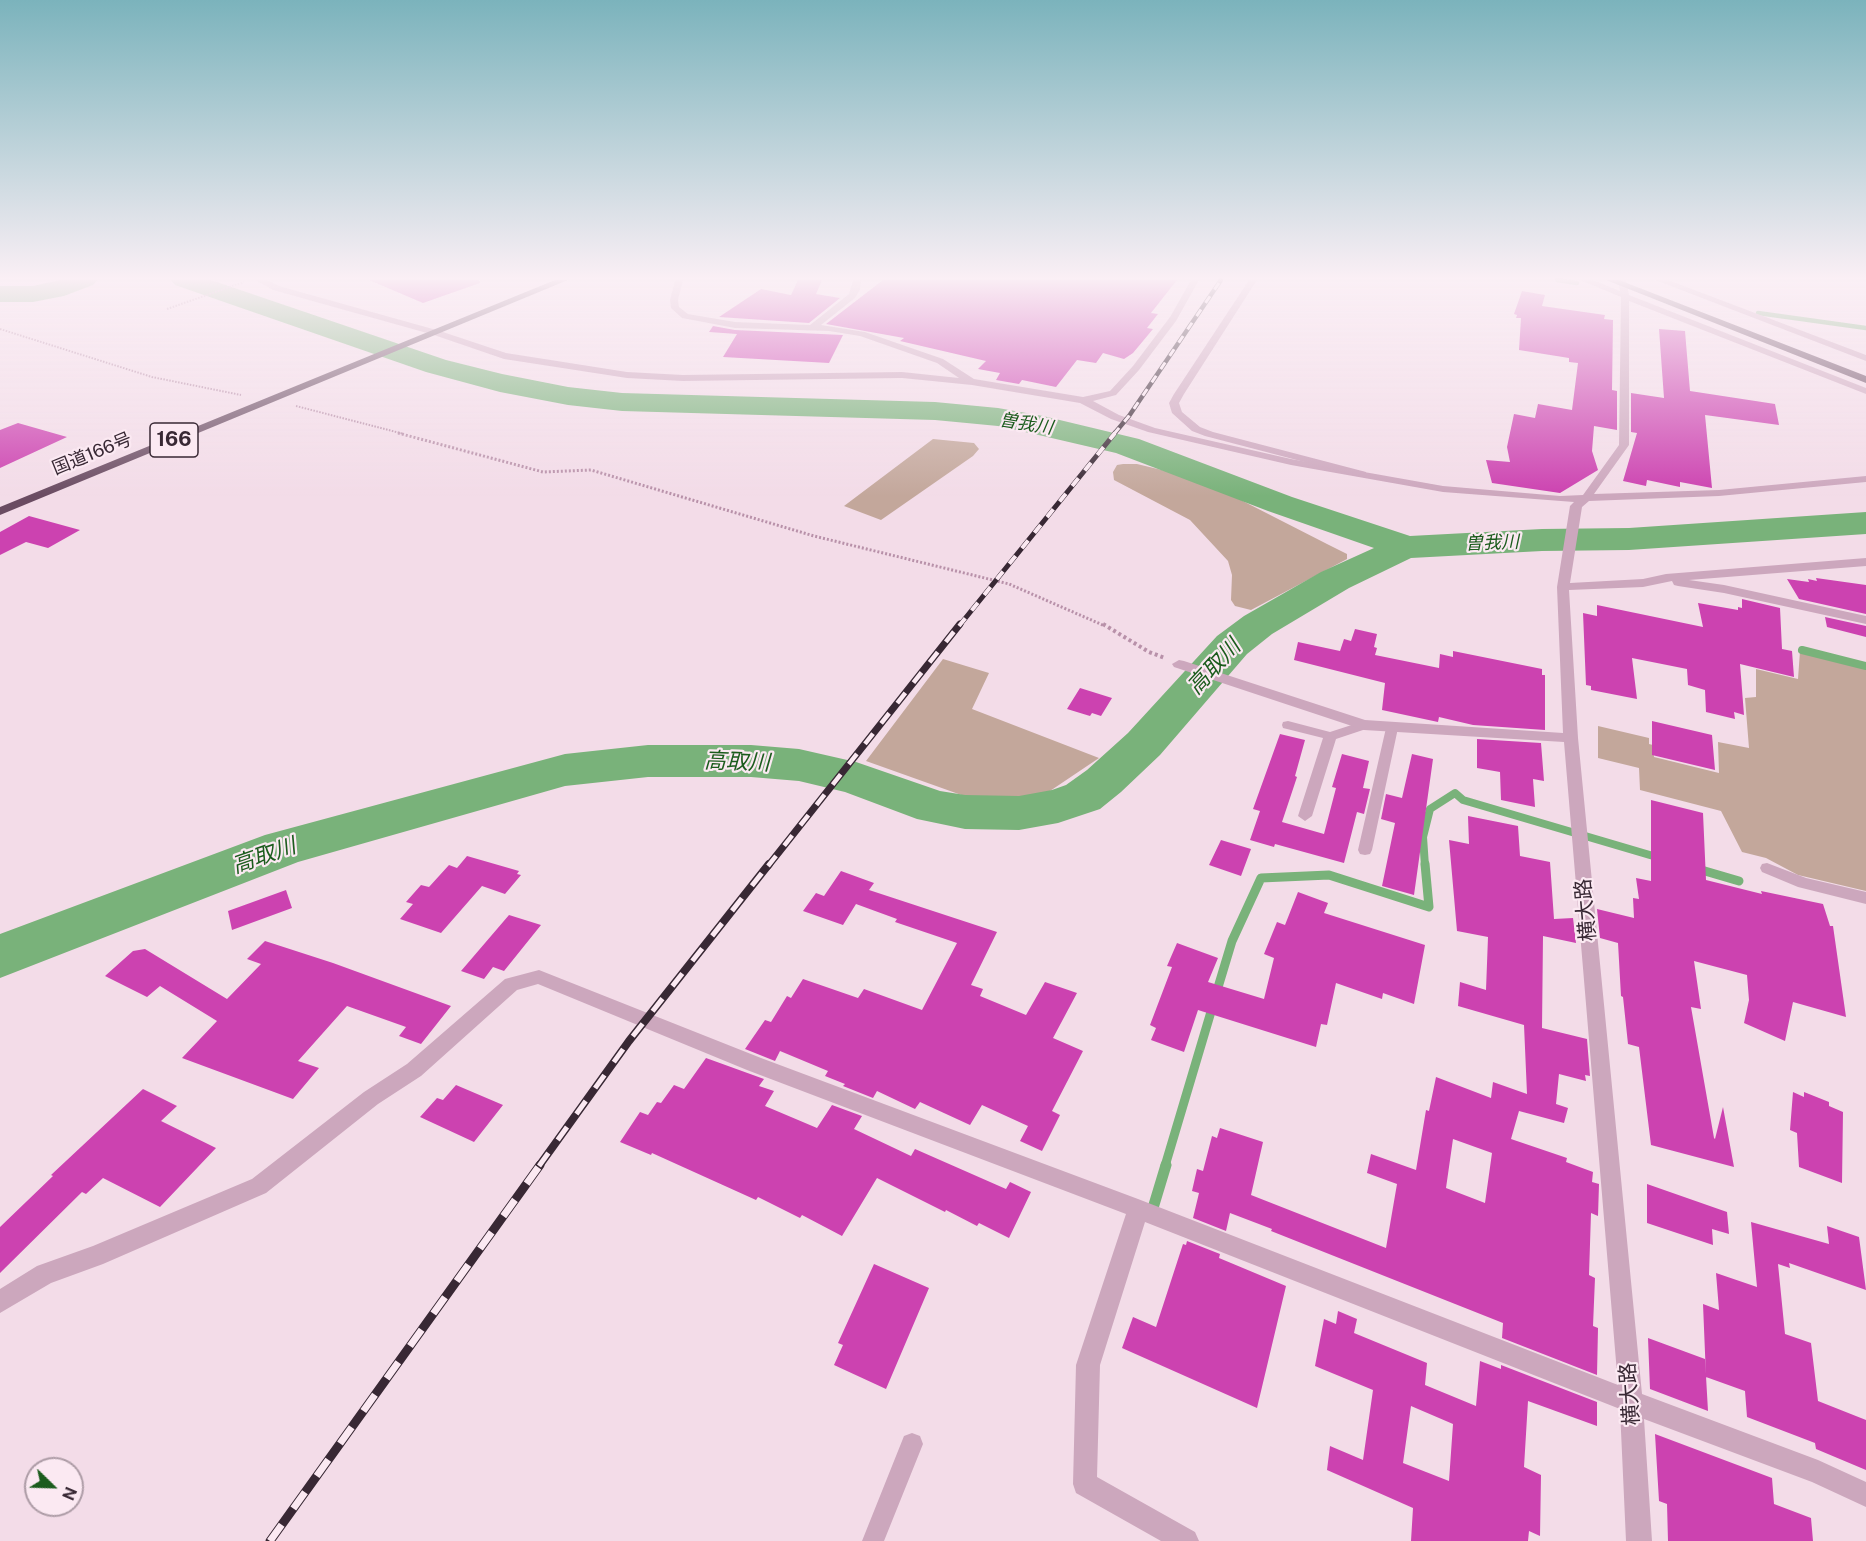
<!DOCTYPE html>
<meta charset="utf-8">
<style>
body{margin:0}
#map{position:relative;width:1866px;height:1541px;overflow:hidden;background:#f3dce8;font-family:"Public Sans",sans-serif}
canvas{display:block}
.north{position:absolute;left:24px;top:1457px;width:60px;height:60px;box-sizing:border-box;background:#fbe9f2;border:2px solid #ad9ca6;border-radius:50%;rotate:113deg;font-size:16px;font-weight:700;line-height:24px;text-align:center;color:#382834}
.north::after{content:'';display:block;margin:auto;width:21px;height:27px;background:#1b5c1d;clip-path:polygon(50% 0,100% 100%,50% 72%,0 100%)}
</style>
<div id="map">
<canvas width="1866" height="1541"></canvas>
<div class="north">N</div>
</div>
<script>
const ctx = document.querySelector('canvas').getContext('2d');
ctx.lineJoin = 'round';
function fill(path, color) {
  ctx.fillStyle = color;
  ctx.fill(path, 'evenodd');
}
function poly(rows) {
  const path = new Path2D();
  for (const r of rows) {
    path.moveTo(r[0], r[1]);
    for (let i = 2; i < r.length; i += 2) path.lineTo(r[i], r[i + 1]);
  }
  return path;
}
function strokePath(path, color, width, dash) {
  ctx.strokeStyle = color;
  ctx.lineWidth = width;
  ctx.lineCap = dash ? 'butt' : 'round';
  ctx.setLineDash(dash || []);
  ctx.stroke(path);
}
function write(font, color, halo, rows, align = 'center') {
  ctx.font = font + ' "Public Sans","Noto Sans JP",sans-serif';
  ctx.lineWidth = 4.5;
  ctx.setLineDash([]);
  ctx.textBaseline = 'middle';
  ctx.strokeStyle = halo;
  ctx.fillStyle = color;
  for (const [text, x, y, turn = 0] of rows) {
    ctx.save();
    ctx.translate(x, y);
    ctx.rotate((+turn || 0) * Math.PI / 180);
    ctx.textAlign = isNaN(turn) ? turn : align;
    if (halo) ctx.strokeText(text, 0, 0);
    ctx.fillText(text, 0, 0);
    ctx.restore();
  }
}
const green = poly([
 [933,439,974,443,979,449,973,456,881,520,844,506],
 [1123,464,1137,464,1166,471,1233,496,1327,544,1347,554,1347,559,1251,610,1235,606,1231,600,1232,575,1228,561,1190,520,1114,480,1113,472,1117,465],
 [1800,651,1866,668,1866,891,1798,875,1766,858,1742,852,1721,811,1640,790,1639,768,1598,758,1598,726,1649,738,1649,744,1653,745,1654,757,1719,773,1718,742,1749,748,1745,698,1756,697,1756,669,1798,679],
 [943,659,989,673,972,709,1099,758,1044,795,1006,799,967,797,866,761]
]);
const streamFar3 = poly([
 [1557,280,1577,283],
 [1758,313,1866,328]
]);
const streamFar2 = poly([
 [1802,650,1866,666],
 [1425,866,1423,837,1430,809,1455,793,1463,800,1660,858]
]);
const streamFar1 = poly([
 [1698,869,1739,881],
 [1216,994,1232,941,1261,878,1329,875,1429,907,1425,864],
 [1165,1166,1213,1005]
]);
const stream = poly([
 [1153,1208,1166,1165]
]);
const river = poly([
 [60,280,97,280,93,285,64,296,33,302,0,302,0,286,33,286,60,280],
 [171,280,211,280,446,360,502,374,568,387,622,393,935,402,998,408,1043,416,1139,439,1292,497,1410,536,1542,529,1629,528,1866,512,1866,534,1629,550,1542,551,1411,558,1349,588,1272,634,1247,654,1160,755,1121,792,1100,809,1058,823,1019,830,965,829,917,819,845,792,799,781,751,777,648,777,565,786,298,862,0,978,0,934,265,835,565,754,648,745,751,745,799,749,856,762,940,791,965,795,1019,796,1052,790,1066,785,1087,770,1128,733,1217,636,1244,616,1321,572,1374,548,1268,511,1116,453,1043,436,998,426,935,420,622,411,568,405,500,392,426,372,175,285,171,280]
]);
const building = poly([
 [369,280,479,280,480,283,423,303],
 [798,280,822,280,816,294,840,298,809,323,719,317,761,289,791,295],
 [883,280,1177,280,1151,313,1158,314,1147,328,1153,329,1133,353,1124,359,1103,353,1096,363,1077,360,1056,387,1022,380,1019,384,996,380,1000,373,978,369,986,361,900,341,904,338,826,324],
 [1522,291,1545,295,1542,306,1605,315,1604,319,1613,320,1612,390,1617,391,1617,430,1594,426,1592,451,1598,470,1560,493,1492,483,1486,460,1510,462,1507,447,1514,414,1535,418,1538,404,1572,410,1578,363,1569,362,1569,358,1519,350,1521,318,1516,318,1517,315,1514,314],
 [713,326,735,330,843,335,829,363,723,357,737,334,709,332],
 [1659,329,1685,331,1690,391,1775,404,1779,425,1705,415,1712,488,1680,482,1680,487,1647,480,1646,486,1623,481,1637,433,1631,432,1631,393,1664,398],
 [18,423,67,437,0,468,0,430],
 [29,516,80,530,48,548,26,542,0,555,0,532],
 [1816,578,1866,585,1866,614,1799,599,1787,579,1809,582,1808,579,1817,581],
 [1742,599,1780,608,1782,649,1792,651,1794,677,1740,664,1744,715,1734,712,1735,719,1706,712,1705,690,1688,685,1687,669,1632,658,1637,699,1591,690,1591,686,1586,685,1583,613,1597,616,1597,605,1703,627,1698,603,1738,610,1738,607,1742,608],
 [1825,617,1866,626,1866,637,1827,627],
 [1355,629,1377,634,1374,647,1377,648,1375,655,1439,668,1440,654,1453,657,1453,651,1542,669,1542,675,1545,675,1545,730,1473,725,1439,717,1438,722,1382,710,1385,683,1294,660,1298,642,1340,651,1344,639,1351,641],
 [1080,688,1112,698,1101,716,1092,713,1090,716,1067,709],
 [1652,721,1712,735,1715,770,1652,755],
 [1280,734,1305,740,1295,776,1297,777,1282,822,1324,834,1336,788,1332,787,1342,754,1369,761,1363,788,1370,789,1364,814,1357,812,1344,863,1275,844,1274,847,1250,840,1260,811,1253,809],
 [1477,739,1541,743,1544,781,1533,779,1535,807,1501,800,1500,772,1477,768],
 [1412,754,1433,759,1414,895,1382,886,1395,823,1381,819,1386,794,1402,798],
 [1651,800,1703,813,1706,880,1762,894,1761,891,1823,904,1830,926,1833,926,1846,1017,1793,1002,1785,1041,1744,1023,1749,1000,1747,975,1694,961,1701,1009,1691,1007,1714,1138,1715,1139,1723,1107,1734,1167,1651,1145,1639,1047,1628,1044,1623,997,1621,996,1618,943,1600,938,1597,909,1634,918,1633,898,1639,899,1636,878,1651,881],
 [1468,816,1518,826,1520,856,1550,862,1554,919,1573,918,1576,943,1543,936,1542,1028,1587,1039,1590,1076,1585,1075,1586,1081,1559,1074,1556,1104,1568,1108,1564,1123,1519,1111,1511,1139,1567,1158,1566,1162,1593,1172,1592,1182,1599,1184,1598,1216,1591,1213,1589,1275,1595,1278,1593,1326,1598,1328,1597,1375,1502,1338,1503,1323,1271,1231,1272,1229,1230,1213,1226,1231,1193,1218,1199,1193,1192,1191,1197,1169,1203,1171,1212,1136,1217,1138,1220,1128,1263,1142,1251,1195,1386,1248,1397,1184,1367,1173,1371,1154,1416,1170,1426,1110,1429,1111,1436,1077,1491,1098,1493,1082,1527,1094,1524,1025,1458,1006,1460,982,1486,990,1488,937,1457,931,1449,840,1469,844],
 [1453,1139,1492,1153,1485,1203,1446,1188],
 [1221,840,1251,849,1241,876,1209,865],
 [467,856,519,871,517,874,521,875,505,894,482,886,441,933,400,919,413,904,406,902,421,885,429,887,449,865,457,868],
 [841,871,874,883,869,890,997,932,971,985,983,989,980,996,1026,1015,1045,982,1077,993,1053,1038,1083,1051,1052,1111,1060,1115,1042,1151,1020,1141,1028,1126,982,1105,970,1125,920,1102,915,1109,877,1091,873,1098,843,1086,845,1084,825,1076,828,1071,780,1051,775,1061,745,1049,765,1020,771,1022,787,996,791,998,803,979,858,998,864,989,922,1010,957,943,895,922,897,919,856,904,843,925,803,911,816,893,824,896],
 [286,890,292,908,232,930,228,911],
 [1298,892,1328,903,1324,913,1425,945,1414,1004,1383,993,1382,999,1336,983,1327,1025,1321,1024,1316,1047,1198,1010,1184,1052,1151,1040,1156,1028,1150,1025,1172,967,1167,966,1177,943,1218,958,1208,982,1264,999,1274,958,1264,954,1277,922,1285,925],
 [509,915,541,925,504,971,493,967,484,979,461,971],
 [265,941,333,963,451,1006,421,1044,399,1036,406,1027,347,1006,298,1061,319,1068,293,1099,182,1058,217,1021,160,986,147,997,105,976,133,951,145,949,227,999,261,964,247,959],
 [706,1058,764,1079,759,1086,774,1091,765,1106,817,1128,832,1105,862,1116,854,1129,911,1156,915,1149,1006,1189,1010,1182,1031,1192,1009,1238,979,1223,977,1226,946,1210,945,1212,877,1178,842,1236,802,1215,800,1218,758,1197,756,1200,652,1153,651,1155,620,1142,640,1112,648,1115,657,1102,661,1103,674,1085,684,1089],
 [456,1085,503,1105,474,1142,420,1117,437,1098,443,1100],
 [143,1089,177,1106,161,1121,216,1148,160,1207,103,1178,86,1194,82,1192,0,1273,0,1227,53,1176,51,1175],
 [1793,1092,1804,1097,1804,1092,1829,1102,1829,1106,1843,1112,1842,1183,1799,1167,1797,1133,1790,1130],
 [1647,1184,1727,1212,1729,1234,1712,1229,1713,1245,1647,1223],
 [1751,1222,1829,1244,1827,1226,1859,1237,1866,1290,1789,1263,1790,1268,1778,1264,1785,1334,1811,1343,1818,1401,1866,1420,1866,1470,1816,1449,1815,1443,1747,1417,1745,1391,1706,1377,1703,1304,1719,1310,1716,1273,1757,1287],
 [1187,1241,1220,1254,1219,1258,1286,1286,1257,1408,1122,1348,1133,1317,1156,1327,1183,1244,1186,1245],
 [874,1264,929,1288,886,1389,834,1365,843,1345,838,1343],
 [1338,1311,1357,1319,1354,1333,1427,1363,1425,1385,1476,1406,1480,1361,1501,1369,1501,1365,1597,1402,1597,1426,1528,1401,1524,1467,1541,1475,1540,1536,1529,1531,1528,1541,1411,1541,1413,1508,1327,1470,1330,1446,1363,1460,1373,1390,1315,1366,1324,1319,1336,1324],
 [1411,1406,1453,1424,1449,1481,1403,1463],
 [1648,1338,1705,1359,1708,1411,1650,1389],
 [1655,1434,1772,1478,1774,1504,1811,1518,1813,1541,1668,1541,1667,1504,1659,1501]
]);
const pathFar2 = poly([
 [167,309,244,282],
 [0,329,152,377,241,395],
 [296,406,404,434]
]);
const pathFar1 = poly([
 [398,433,543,472,591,470,814,536,1009,584,1105,626]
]);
const path = poly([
 [1103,624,1149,652,1165,658]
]);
const service = poly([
 [1288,721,1330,732,1364,721,1370,725,1369,728,1336,739,1312,816,1305,821,1298,816,1323,738,1283,728,1282,725,1283,722,1288,721],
 [1392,724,1398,728,1372,850,1370,854,1365,855,1360,854,1358,850,1386,728,1392,724],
 [1767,863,1806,878,1866,892,1866,904,1798,887,1762,872,1760,868,1762,864,1767,863],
 [912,1433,920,1436,923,1444,884,1541,862,1541,904,1436,912,1433]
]);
const minor = poly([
 [255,280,267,280,279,286,440,331,506,353,627,372,683,375,902,372,959,378,937,363,860,336,829,331,735,328,682,318,671,308,670,300,675,280,683,280,678,300,679,307,688,314,735,322,810,325,849,294,853,280,861,280,860,290,855,298,821,325,865,332,943,359,974,379,1083,397,1110,391,1133,366,1170,317,1173,316,1176,317,1176,321,1139,370,1116,395,1093,401,1119,415,1155,428,1291,459,1443,486,1560,496,1583,495,1619,445,1621,297,1580,280,1593,280,1620,291,1618,280,1626,280,1629,295,1866,388,1866,394,1629,301,1629,445,1594,494,1719,490,1866,476,1866,482,1719,496,1589,501,1582,507,1570,583,1643,579,1666,574,1866,558,1866,566,1689,580,1724,585,1866,616,1866,624,1724,593,1678,586,1674,585,1672,581,1643,587,1569,590,1578,738,1642,1394,1818,1460,1866,1482,1866,1507,1812,1482,1644,1419,1652,1541,1626,1541,1620,1409,1145,1222,1100,1365,1097,1477,1195,1532,1199,1541,1161,1541,1076,1493,1073,1484,1076,1365,1126,1214,747,1070,538,984,517,990,421,1076,378,1104,266,1193,103,1264,51,1283,0,1313,0,1289,37,1266,93,1246,252,1179,364,1092,407,1064,505,979,539,970,761,1058,1138,1199,1618,1385,1564,742,1364,730,1174,667,1172,664,1179,660,1184,661,1365,720,1563,733,1557,587,1570,506,1574,502,1443,492,1291,465,1148,432,1111,419,1080,403,972,385,902,378,683,381,627,378,504,359,434,335,273,290,255,280],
 [1655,280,1668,280,1866,355,1866,361,1655,280]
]);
const tertiary = poly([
 [1191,280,1199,280,1176,321,1170,321,1169,319,1191,280],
 [1249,280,1257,280,1184,394,1179,403,1182,412,1200,427,1213,432,1366,472,1366,476,1358,476,1205,436,1192,431,1172,413,1169,403,1174,394,1249,280]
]);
const trunk = poly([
 [555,280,568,280,0,515,0,507,555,280],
 [1606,280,1619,280,1866,376,1866,383,1606,280]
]);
const railFar4 = poly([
 [1114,434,1129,416,1221,280]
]);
const railFar3 = poly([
 [959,626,1115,433]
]);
const railFar2 = poly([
 [768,866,960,624]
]);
const railFar1 = poly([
 [539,1166,629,1041,769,864]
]);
const rail = poly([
 [270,1541,540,1165]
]);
const farWaternames = [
 ["曽我川",1026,424,9],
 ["曽我川",1492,543,-2]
];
const farStreetnames = [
 ["国道166号",92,454,-22]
];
const shields = [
 [174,440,48]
];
const shieldNames = [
 ["166",174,440]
];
const streetNames = [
 ["横大路",1586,910,-95],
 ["横大路",1630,1394,-94]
];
const waterNames = [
 ["高取川",1214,667,-47],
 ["高取川",737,762,2],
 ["高取川",264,856,-19]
];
fill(green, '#c3a79b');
strokePath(streamFar3, '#79b27a', 4.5);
strokePath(streamFar2, '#79b27a', 8);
strokePath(streamFar1, '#79b27a', 9);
strokePath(stream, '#79b27a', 11);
fill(river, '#79b27a');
fill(building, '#cc42b0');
strokePath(pathFar2, '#b891a9', 2, [1.5, 1.5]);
strokePath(pathFar1, '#b891a9', 3, [2, 2]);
strokePath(path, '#b891a9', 4, [3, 3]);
fill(service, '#cca7bd');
fill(minor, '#cca7bd');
fill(tertiary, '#cca7bd');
fill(trunk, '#6a4c62');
strokePath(railFar4, '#382834', 4.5);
strokePath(railFar3, '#382834', 5);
strokePath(railFar2, '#382834', 7);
strokePath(railFar1, '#382834', 8);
strokePath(rail, '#382834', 9);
strokePath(railFar4, '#fbe9f2', 3, [8]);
strokePath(railFar3, '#fbe9f2', 4, [10]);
strokePath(railFar2, '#fbe9f2', 4.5, [13]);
strokePath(railFar1, '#fbe9f2', 5, [16]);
strokePath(rail, '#fbe9f2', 7, [20]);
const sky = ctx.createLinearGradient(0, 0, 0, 496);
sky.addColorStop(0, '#7bb3bc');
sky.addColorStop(0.56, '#faeff5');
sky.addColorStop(1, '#faeff500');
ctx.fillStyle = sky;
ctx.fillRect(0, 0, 1866, 496);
write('italic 18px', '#1b5c1d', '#fbe9f2', farWaternames);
write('18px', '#382834', '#fbe9f2', farStreetnames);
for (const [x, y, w] of shields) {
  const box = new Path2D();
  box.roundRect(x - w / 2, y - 17, w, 34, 4.5);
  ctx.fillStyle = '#fbe9f2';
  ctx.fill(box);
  strokePath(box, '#382834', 1.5);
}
write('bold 20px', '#382834', null, shieldNames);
write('21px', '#382834', '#fbe9f2', streetNames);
write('italic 22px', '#1b5c1d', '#fbe9f2', waterNames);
</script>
